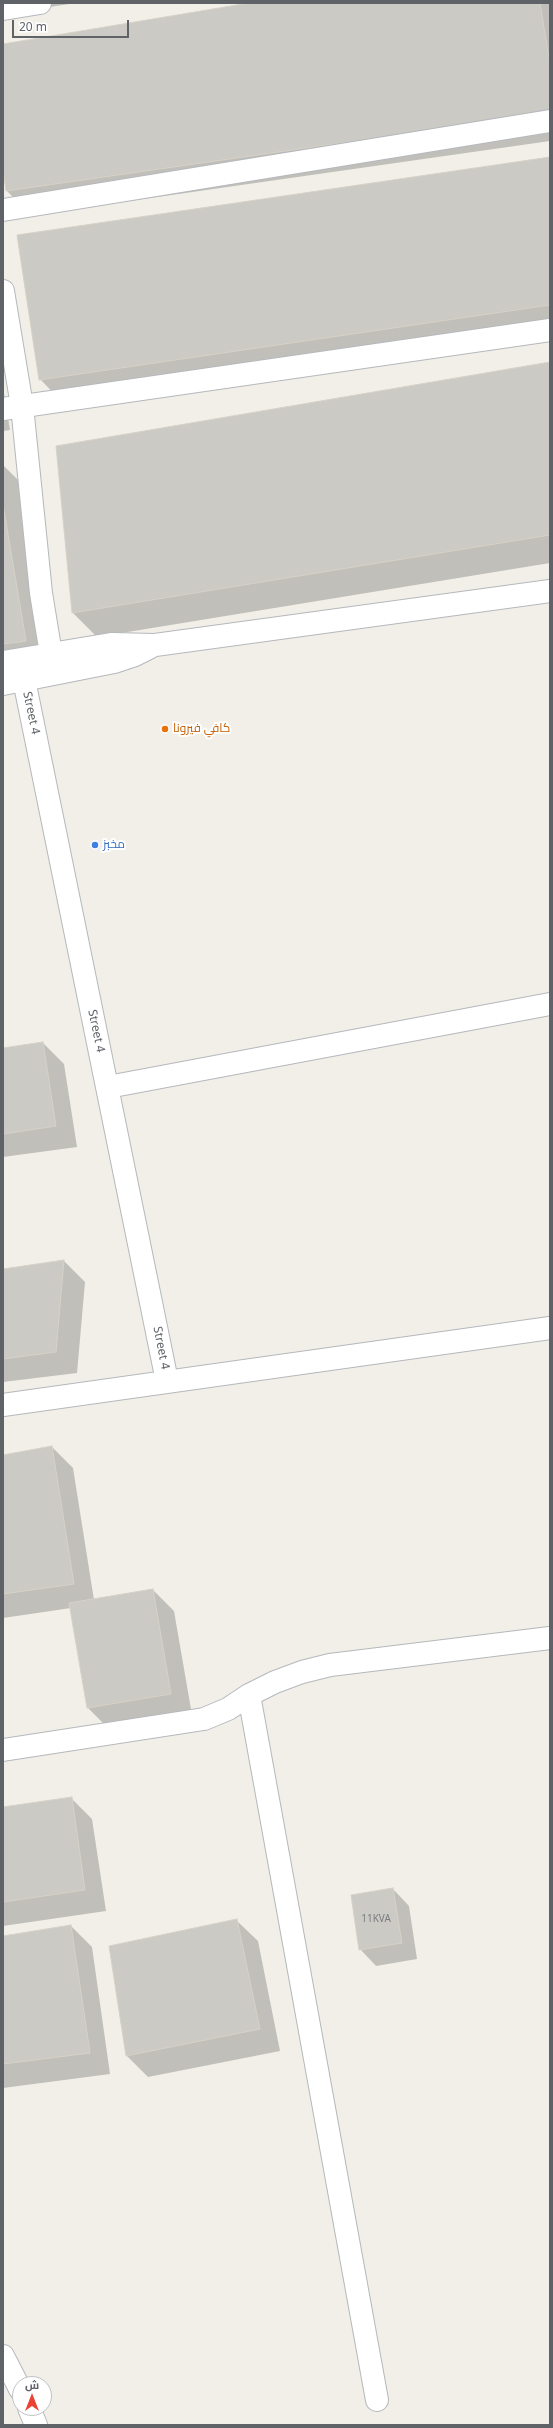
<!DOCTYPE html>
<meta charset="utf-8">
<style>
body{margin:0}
#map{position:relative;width:553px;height:2428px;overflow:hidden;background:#f1efe8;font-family:"Noto Sans",Cairo,sans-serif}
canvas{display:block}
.frame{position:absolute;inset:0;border:4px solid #5f6368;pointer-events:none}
.north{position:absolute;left:12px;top:2376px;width:40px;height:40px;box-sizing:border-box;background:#fff;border:1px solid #bfc1c3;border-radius:50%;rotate:0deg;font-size:11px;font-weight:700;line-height:16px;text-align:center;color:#5f6368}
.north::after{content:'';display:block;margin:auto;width:14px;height:18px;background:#ea4335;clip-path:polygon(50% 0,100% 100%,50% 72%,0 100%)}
.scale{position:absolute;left:12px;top:20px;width:117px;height:18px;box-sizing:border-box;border:2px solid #5f6368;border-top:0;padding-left:5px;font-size:12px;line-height:14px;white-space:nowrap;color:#5f6368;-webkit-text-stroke:3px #fff;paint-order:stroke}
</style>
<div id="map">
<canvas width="553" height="2428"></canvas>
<div class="frame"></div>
<div class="north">ش</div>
<div class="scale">20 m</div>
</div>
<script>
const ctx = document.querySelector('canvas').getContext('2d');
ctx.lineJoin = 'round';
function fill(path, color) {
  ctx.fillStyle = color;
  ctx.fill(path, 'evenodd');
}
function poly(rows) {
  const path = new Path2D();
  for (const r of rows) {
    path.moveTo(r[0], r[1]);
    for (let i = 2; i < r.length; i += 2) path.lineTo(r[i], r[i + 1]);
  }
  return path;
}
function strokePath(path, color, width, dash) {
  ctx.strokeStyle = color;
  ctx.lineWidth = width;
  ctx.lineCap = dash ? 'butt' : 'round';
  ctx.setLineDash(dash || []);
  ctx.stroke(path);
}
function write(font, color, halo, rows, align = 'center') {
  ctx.font = font + ' "Noto Sans",Cairo,sans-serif';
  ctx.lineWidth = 4;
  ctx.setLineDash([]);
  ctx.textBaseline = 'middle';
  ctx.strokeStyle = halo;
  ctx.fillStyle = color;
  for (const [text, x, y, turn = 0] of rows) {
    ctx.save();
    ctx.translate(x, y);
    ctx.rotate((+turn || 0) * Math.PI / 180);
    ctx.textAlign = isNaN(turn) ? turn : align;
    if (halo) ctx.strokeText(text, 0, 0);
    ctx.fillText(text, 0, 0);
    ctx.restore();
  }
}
const shadow = poly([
 [3,3,76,3,3,14],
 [255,3,550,3,550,141,31,215,7,191,3,161,3,45],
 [550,158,550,332,64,404,40,379],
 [550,363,550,563,97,637,73,613,57,447],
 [3,387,10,430,3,431],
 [3,465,19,481,49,665,3,672],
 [43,1043,64,1064,77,1147,3,1157,3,1049],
 [64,1261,85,1282,77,1373,3,1382,3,1270],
 [52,1447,73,1468,94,1600,153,1590,174,1611,192,1715,109,1729,88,1708,71,1608,3,1618,3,1456],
 [71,1798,92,1819,106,1911,3,1926,3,1808],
 [393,1889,409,1906,417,1959,376,1966,360,1949],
 [236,1920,258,1941,280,2051,148,2077,127,2056],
 [71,1926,92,1947,110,2074,3,2088,3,1937]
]);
const building = poly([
 [249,3,540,3,550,64,550,113,6,191,3,169,3,44,249,3],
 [550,157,550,305,39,380,17,235,550,157],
 [550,362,550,535,72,613,56,446,550,362],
 [3,504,26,641,3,644,3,504],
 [43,1042,56,1126,3,1134,3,1048,43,1042],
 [64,1260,56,1352,3,1359,3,1269,64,1260],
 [52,1446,74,1584,3,1594,3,1455,52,1446],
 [153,1589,171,1694,87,1708,69,1603,153,1589],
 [72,1797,85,1890,3,1902,3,1807,72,1797],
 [393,1888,402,1943,359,1950,351,1895,393,1888],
 [237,1919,260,2029,126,2056,109,1946,237,1919],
 [71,1925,90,2053,3,2064,3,1936,71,1925]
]);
const minor = poly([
 [3,9,40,3],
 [3,210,550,121],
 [3,291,22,406,41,593,51,654],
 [3,409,550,330],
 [3,662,111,644,155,645,550,591],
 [24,680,167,1381],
 [3,684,114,662,135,655,149,648],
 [108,1087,550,1004],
 [3,1405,550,1328],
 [249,1695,377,2400],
 [3,1750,204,1719,228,1709,249,1695,275,1682,302,1672,330,1665,550,1638],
 [3,2356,20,2389],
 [29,2408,36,2425]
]);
const markers = [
 [165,729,4,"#e8710a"],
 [95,845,4,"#3f7fe0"]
];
const numberNames = [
 ["11KVA",376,1919]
];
const streetNames = [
 ["Street 4",31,713,78],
 ["Street 4",96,1031,78],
 ["Street 4",161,1348,79]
];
const foodNames = [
 ["كافي فيرونا",173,729]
];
const shopNames = [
 ["مخبز",103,845]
];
fill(shadow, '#0003');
fill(building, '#cccac5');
strokePath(building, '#d6d1c6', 1);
strokePath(minor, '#b5b8bc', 24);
strokePath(minor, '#fff', 22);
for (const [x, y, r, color] of markers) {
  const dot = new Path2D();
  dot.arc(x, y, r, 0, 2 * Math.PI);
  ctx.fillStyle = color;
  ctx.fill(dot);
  strokePath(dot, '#fff', 1.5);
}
write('10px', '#7a7d7f', null, numberNames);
write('12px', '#5f6368', '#fff', streetNames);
write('12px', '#c56008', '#fff', foodNames, 'left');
write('12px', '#366cbe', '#fff', shopNames, 'left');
</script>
